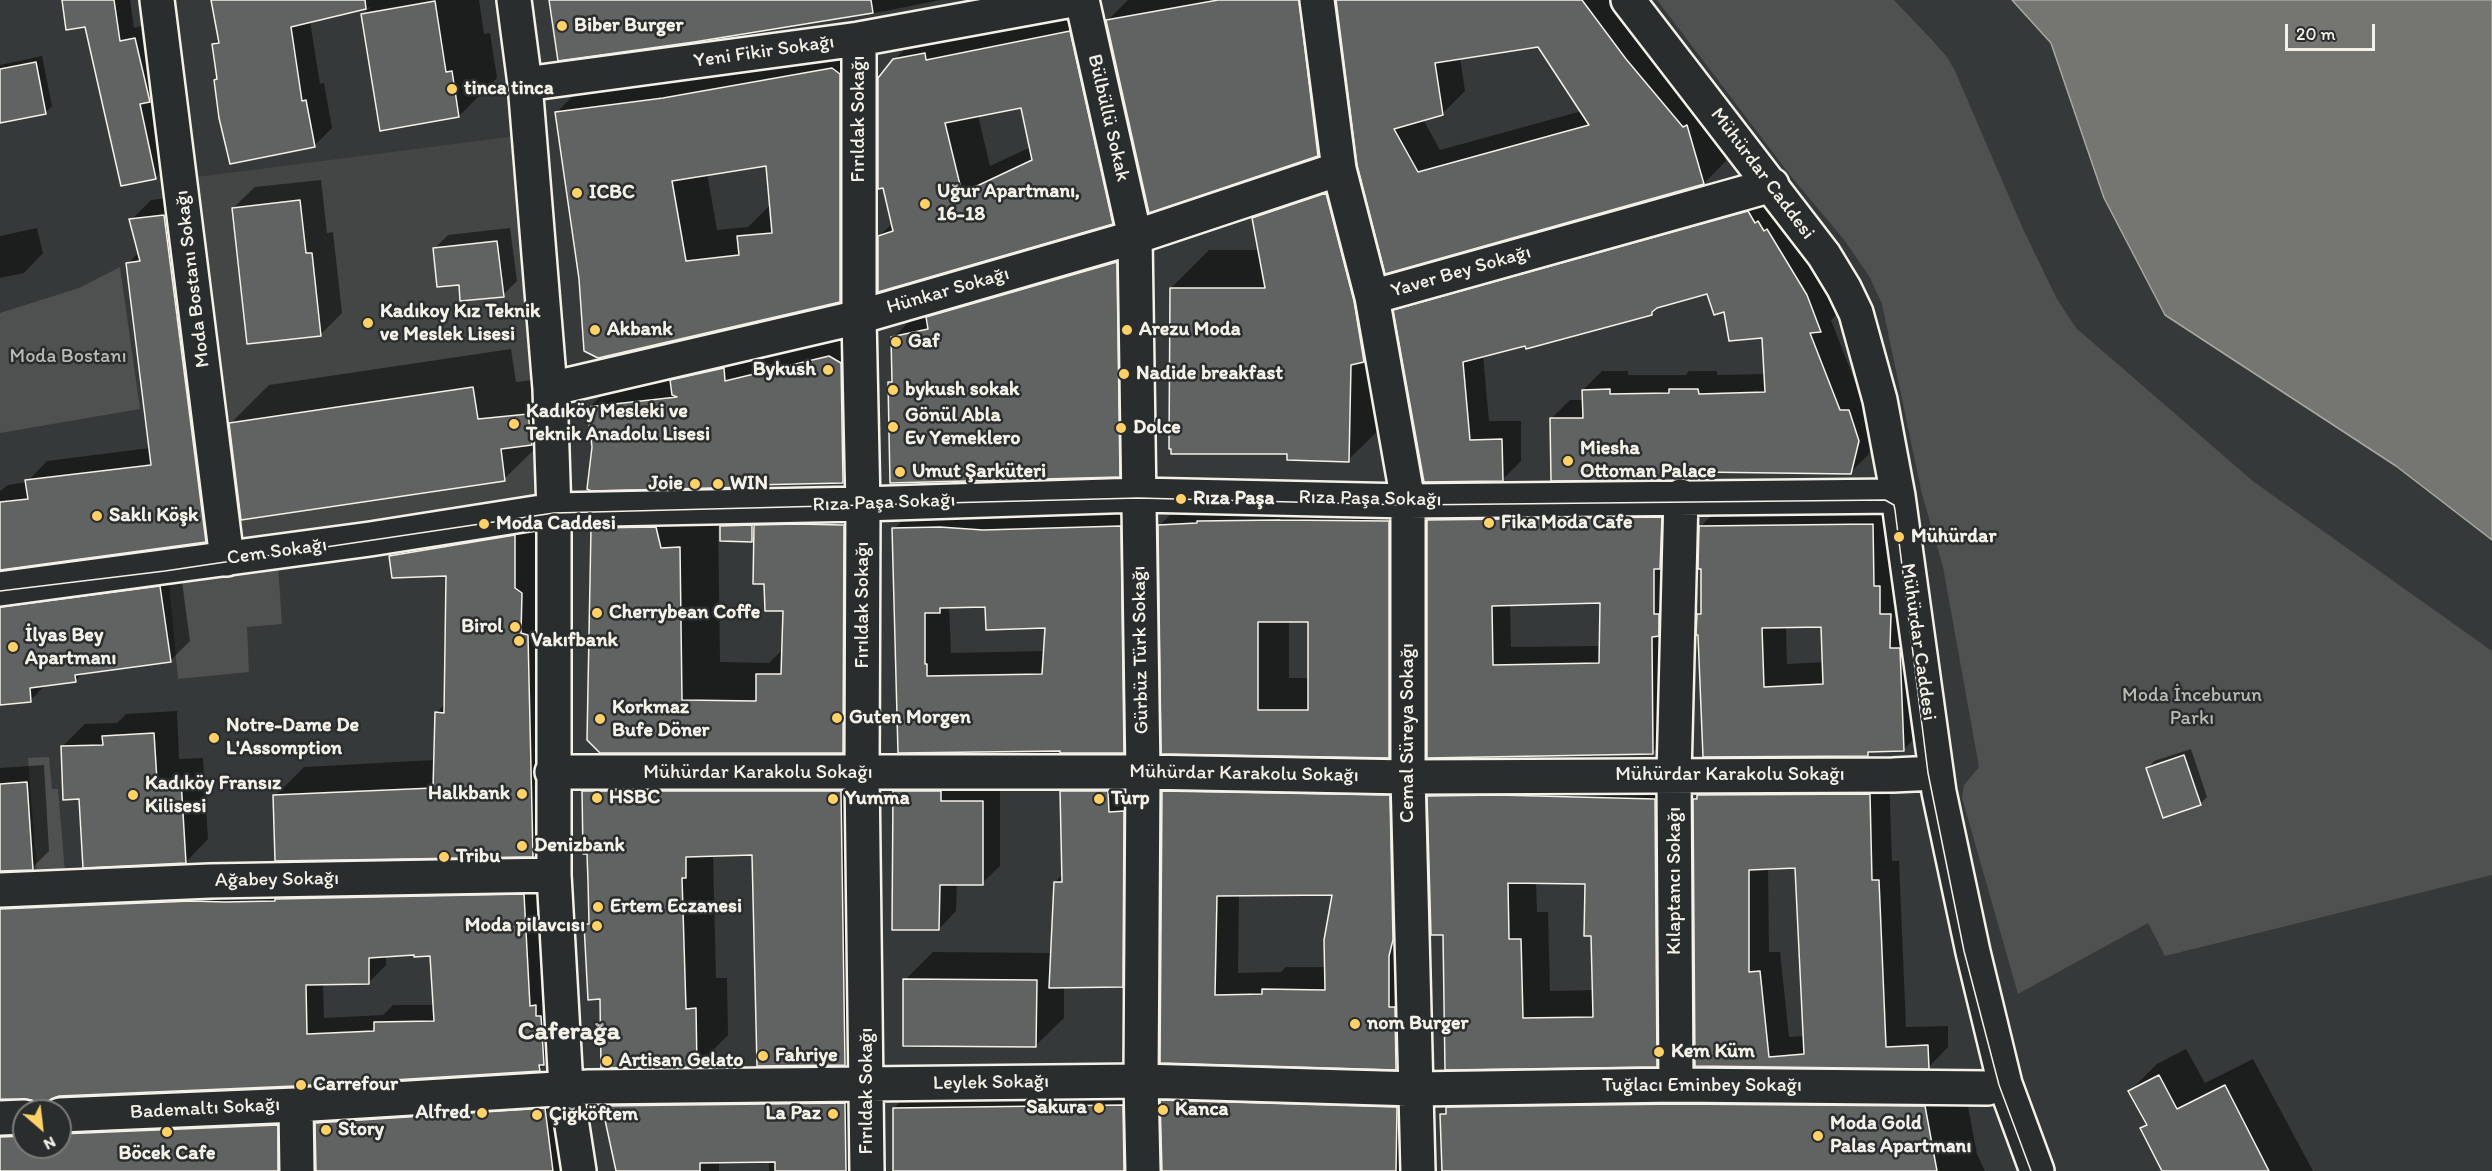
<!DOCTYPE html>
<meta charset="utf-8">
<style>
body{margin:0}
#map{position:relative;width:2492px;height:1171px;overflow:hidden;background:#363939;font-family:Itim,sans-serif}
canvas{display:block}
.north{position:absolute;left:12px;top:1099px;width:60px;height:60px;box-sizing:border-box;background:#2a2d2e;border:2px solid #7b7b78;border-radius:50%;rotate:152deg;font-size:16px;font-weight:700;line-height:24px;text-align:center;color:#f4f1e8}
.north::after{content:'';display:block;margin:auto;width:21px;height:27px;background:#ffd166;clip-path:polygon(50% 0,100% 100%,50% 72%,0 100%)}
.scale{position:absolute;left:2285px;top:24px;width:90px;height:27px;box-sizing:border-box;border:3px solid #f4f1e8;border-top:0;padding-left:8px;font-size:18px;line-height:21px;white-space:nowrap;color:#f4f1e8;-webkit-text-stroke:4px #2a2d2e;paint-order:stroke}
</style>
<div id="map">
<canvas width="2492" height="1171"></canvas>
<div class="north">N</div>
<div class="scale">20 m</div>
</div>
<script>
const ctx = document.querySelector('canvas').getContext('2d');
ctx.lineJoin = 'round';
function fill(path, color) {
  ctx.fillStyle = color;
  ctx.fill(path, 'evenodd');
}
function poly(rows) {
  const path = new Path2D();
  for (const r of rows) {
    path.moveTo(r[0], r[1]);
    for (let i = 2; i < r.length; i += 2) path.lineTo(r[i], r[i + 1]);
  }
  return path;
}
function strokePath(path, color, width, dash) {
  ctx.strokeStyle = color;
  ctx.lineWidth = width;
  ctx.lineCap = dash ? 'butt' : 'round';
  ctx.setLineDash(dash || []);
  ctx.stroke(path);
}
function write(font, color, halo, rows, align = 'center') {
  ctx.font = font + ' Itim,sans-serif';
  ctx.lineWidth = 5;
  ctx.setLineDash([]);
  ctx.textBaseline = 'middle';
  ctx.strokeStyle = halo;
  ctx.fillStyle = color;
  for (const [text, x, y, turn = 0] of rows) {
    ctx.save();
    ctx.translate(x, y);
    ctx.rotate((+turn || 0) * Math.PI / 180);
    ctx.textAlign = isNaN(turn) ? turn : align;
    if (halo) ctx.strokeText(text, 0, 0);
    ctx.fillText(text, 0, 0);
    ctx.restore();
  }
}
const built = poly([
 [517,136,542,503,243,544,189,178]
]);
const green = poly([
 [1657,0,1894,0,1932,40,1947,57,1955,71,2023,229,2057,299,2076,328,2254,482,2492,651,2492,875,2165,956,2148,923,2018,994,1962,798,1964,785,1979,767,1943,567,1922,494,1882,304,1869,276,1845,241,1790,175],
 [120,267,140,409,0,433,0,313,79,288],
 [278,565,282,624,247,627,249,672,178,679,169,582],
 [49,757,52,789,58,789,66,884,38,886,28,758]
]);
const water = poly([
 [2012,0,2492,0,2492,540,2396,466,2165,315,2104,198,2051,43,2012,0]
]);
const shadow = poly([
 [63,0,130,0,134,28,149,24,170,163,155,178,106,110,104,110,86,25],
 [213,0,479,0,484,34,490,33,497,78,459,116,362,15,371,7,310,21,320,84,324,83,332,128,314,146,215,80,218,77,213,44,220,38],
 [550,0,940,0,886,11,559,59],
 [1128,0,1321,0,1338,134,1318,155,1108,20],
 [1337,0,1620,0,1709,104,1726,161,1704,183,1393,270,1399,307,1414,292,1767,193,1778,203,1839,312,1831,320,1859,392,1868,392,1877,421,1869,454,1850,473,1768,473,1767,470,1668,472,1662,478,1551,419,1570,400,1584,400,1583,390,1602,371,1628,371,1628,375,1686,375,1689,371,1717,371,1717,375,1765,374,1763,336,1725,310,1708,292,1659,306,1652,314,1483,355,1489,421,1521,421,1521,461,1502,480,1425,481,1398,327,1388,336,1387,422,1348,460,1288,452,1171,288,1209,250,1259,250,1253,218,1292,180,1358,158],
 [1539,45,1582,111,1440,150,1423,119,1442,114,1465,91,1460,58],
 [1098,4,1140,194,1112,223,879,236,893,223,894,60,922,31],
 [1022,106,1031,147,990,166,978,115],
 [864,37,871,269,839,301,580,279,557,112,588,81],
 [768,164,770,205,748,227,717,230,707,173],
 [42,56,52,106,46,112,0,122,0,65],
 [321,180,327,233,333,232,342,313,321,334,233,208,255,187],
 [183,196,225,521,205,541,1,568,1,570,5,581,180,567,190,641,170,661,84,672,76,680,46,684,31,700,0,704,0,491,8,485,27,482,47,461,150,448,128,264,139,252,131,220,151,200],
 [37,228,43,253,24,273,0,278,0,236],
 [510,228,517,281,503,295,460,283,434,249,448,235],
 [1149,230,1152,442,1119,475,890,383,894,379,893,338,926,304],
 [854,332,867,457,843,482,694,487,699,510,718,510,720,662,769,663,783,649,785,609,765,582,755,536,751,540,722,526,736,512,765,516,794,487,882,487,881,713,843,752,601,752,592,529,633,488,593,447,589,408,613,383],
 [511,349,516,382,566,376,570,405,542,433,543,441,504,479,230,424,269,385],
 [1421,489,1421,724,1389,756,1163,752,1160,525,1192,493],
 [1289,621,1310,621,1310,678,1289,678],
 [1679,500,1671,734,1653,752,1428,757,1428,520,1446,502],
 [1601,601,1600,646,1511,647,1510,605],
 [1897,501,1928,725,1904,749,1872,751,1868,755,1705,756,1698,615,1702,611,1700,527,1724,503],
 [1822,625,1824,662,1787,664,1786,626],
 [1144,503,1147,728,1123,752,1061,750,899,752,894,529,918,505],
 [949,606,987,606,1047,626,1045,651,951,653],
 [543,507,562,826,532,855,275,796,304,767,435,760,436,713,446,703,447,574,391,556,420,527],
 [177,711,179,759,203,758,208,839,186,862,62,747,85,724,117,723,126,714],
 [2191,749,2207,797,2200,804,2148,768,2154,761],
 [614,760,872,760,876,1033,845,1064,754,853,713,854,716,978,727,978,728,1035,697,1066,601,998,585,925,590,920,583,791],
 [1089,764,1135,785,1150,958,1122,986,1064,986,1064,1018,1036,1045,905,980,933,952,1052,953,1055,882,1063,874,1062,791],
 [44,765,49,851,32,868,0,870,0,768],
 [1457,768,1683,771,1684,1037,1656,1065,1447,1068,1444,934,1429,796],
 [1536,882,1586,883,1593,934,1594,990,1550,991,1548,912,1537,912],
 [1186,769,1412,773,1419,1045,1396,1068,1161,1061,1163,792],
 [1333,893,1326,967,1286,967,1281,972,1238,973,1239,894],
 [912,774,1000,784,1000,866,982,883,957,883,956,911,939,929,894,791],
 [1889,774,1892,861,1899,861,1906,1027,1948,1026,1948,1047,1926,1070,1961,1070,1977,1154,1985,1171,1443,1171,1442,1115,1484,1071,1710,1068,1694,800,1719,775],
 [1797,866,1805,1036,1789,1037,1780,952,1769,952,1768,868],
 [540,878,556,1053,539,1070,57,1095,42,1110,33,1099,0,1098,0,880],
 [432,954,434,1005,393,1005,383,1015,324,1018,323,983,368,983,386,965,386,956],
 [2186,1049,2205,1083,2253,1059,2313,1171,2163,1171,2142,1128,2147,1123,2130,1091,2157,1064],
 [1191,1072,1425,1079,1424,1171,895,1171,894,1108,923,1079,1151,1077,1156,1152,1163,1159,1162,1101],
 [862,1086,863,1171,769,1171,769,1161,719,1162,719,1171,616,1171,604,1106,621,1088],
 [562,1092,572,1171,317,1171,317,1123,334,1106],
 [0,1108,24,1120,24,1147,60,1147,60,1111,294,1108,306,1171,0,1171]
]);
const building = poly([
 [62,0,114,0,120,41,135,38,150,102,140,104,156,179,121,186,85,27,66,30,62,0],
 [211,0,365,0,366,9,291,27,302,101,306,100,315,147,230,164,219,118,214,80,217,79,212,44,219,43,211,0],
 [549,0,871,0,873,13,694,42,558,61,549,0],
 [1218,0,1299,0,1318,156,1149,213,1106,20,1218,0],
 [1336,0,1582,0,1626,59,1683,127,1687,125,1704,184,1385,274,1357,165,1336,0],
 [1538,47,1589,125,1418,172,1394,129,1443,115,1435,63,1538,47],
 [435,1,446,72,452,71,459,117,380,131,361,14,435,1],
 [1070,31,1113,224,878,292,878,236,893,231,883,188,878,189,878,78,893,59,925,53,926,60,1070,31],
 [1021,108,1032,160,962,193,945,123,1021,108],
 [36,62,46,114,0,123,0,69,36,62],
 [832,68,840,74,840,302,598,358,584,351,579,279,555,112,663,98,832,68],
 [766,166,772,233,737,236,739,255,686,261,672,181,766,166],
 [1326,193,1354,301,1364,362,1351,365,1349,462,1287,460,1287,454,1171,454,1171,449,1169,449,1170,288,1265,288,1252,218,1326,193],
 [300,200,306,253,312,253,321,336,247,344,232,208,300,200],
 [1748,211,1755,223,1758,221,1764,231,1767,229,1807,295,1821,332,1810,333,1840,410,1849,410,1859,441,1851,474,1699,472,1662,473,1662,480,1551,481,1550,418,1583,418,1582,390,1610,389,1610,394,1669,393,1669,389,1698,389,1699,394,1765,392,1762,338,1729,341,1724,312,1714,315,1707,294,1657,308,1652,312,1652,315,1526,349,1525,346,1463,362,1470,440,1502,439,1503,481,1424,482,1393,310,1748,211],
 [164,215,206,542,0,570,0,502,28,499,25,480,151,465,126,263,140,261,129,219,164,215],
 [497,241,504,297,460,301,459,285,437,287,433,248,497,241],
 [1117,262,1120,477,890,483,888,382,892,382,891,337,928,329,926,317,1117,262],
 [829,356,841,363,843,483,752,485,752,487,591,491,587,489,592,447,587,407,677,397,672,395,670,380,724,368,725,381,829,356],
 [473,387,478,419,528,414,532,445,501,449,505,481,241,520,229,423,473,387],
 [1662,517,1660,569,1654,569,1654,614,1659,614,1659,636,1652,637,1653,754,1427,758,1427,520,1662,517],
 [1600,603,1599,663,1493,665,1492,606,1600,603],
 [1280,520,1389,521,1389,758,1161,754,1158,525,1197,523,1197,521,1280,520],
 [1258,622,1308,622,1308,710,1258,710,1258,622],
 [797,524,844,525,843,753,600,753,587,740,591,528,656,527,661,548,680,547,682,700,756,701,756,674,781,674,783,611,765,611,764,584,753,584,754,525,797,524],
 [1873,524,1874,586,1880,586,1880,614,1891,614,1890,648,1900,648,1904,751,1868,752,1868,756,1703,757,1698,635,1696,635,1697,614,1701,614,1701,569,1698,569,1699,526,1873,524],
 [1821,627,1823,684,1764,687,1762,628,1821,627],
 [752,525,752,542,720,541,720,526,752,525],
 [1121,526,1124,753,1060,753,1060,751,898,753,892,528,940,527,983,530,1121,526],
 [985,607,986,630,1045,628,1042,674,927,676,927,664,925,664,925,613,940,613,940,608,985,607],
 [515,535,515,588,522,593,521,633,528,635,533,857,275,861,273,795,433,788,435,712,444,713,446,576,392,578,389,556,515,535],
 [160,586,171,662,75,675,76,682,30,688,31,702,0,705,0,607,160,586],
 [154,733,157,781,181,780,186,863,83,868,79,799,63,800,61,746,103,745,102,736,154,733],
 [2184,755,2201,805,2163,818,2146,768,2184,755],
 [27,782,33,870,0,871,0,784,27,782],
 [582,791,841,791,845,1065,757,1066,752,855,686,857,686,878,682,878,686,1009,696,1008,697,1067,601,1068,600,999,588,1000,584,924,589,924,588,881,587,854,583,854,582,791],
 [893,791,941,791,941,801,983,801,983,885,940,885,939,930,892,930,893,791],
 [1060,791,1108,791,1109,812,1124,811,1123,987,1049,988,1054,882,1062,882,1060,791],
 [1162,791,1390,795,1393,940,1389,956,1389,1007,1395,1007,1396,1070,1160,1063,1162,791],
 [1332,895,1324,940,1325,990,1262,989,1262,994,1215,995,1217,896,1332,895],
 [1870,794,1872,880,1879,880,1886,1047,1928,1045,1929,1069,1695,1066,1693,799,1697,799,1697,795,1870,794],
 [1795,868,1804,1054,1769,1057,1760,971,1749,972,1749,870,1795,868],
 [1498,795,1655,799,1657,1067,1445,1070,1443,935,1431,935,1427,796,1498,795],
 [1508,883,1585,884,1584,936,1591,936,1593,1017,1523,1018,1521,939,1509,939,1508,883],
 [524,894,530,1006,536,1005,536,1016,541,1016,544,1065,539,1065,540,1071,295,1086,59,1096,50,1100,42,1111,32,1100,0,1099,0,909,191,901,225,902,275,901,275,899,524,894],
 [414,955,414,957,430,956,434,1021,374,1022,374,1031,307,1034,306,985,369,984,369,958,414,955],
 [903,979,1037,980,1036,1047,903,1046,903,979],
 [2159,1075,2177,1109,2225,1085,2269,1171,2162,1171,2140,1128,2147,1125,2128,1091,2159,1075],
 [1160,1100,1397,1107,1396,1171,1162,1171,1160,1100],
 [845,1103,846,1171,775,1171,775,1162,700,1163,700,1171,616,1171,602,1106,845,1103],
 [1676,1104,1925,1106,1937,1171,1442,1171,1440,1114,1446,1114,1446,1107,1676,1104],
 [1123,1105,1124,1171,893,1171,893,1108,1123,1105],
 [545,1108,553,1171,316,1171,315,1123,545,1108],
 [278,1125,278,1171,0,1171,0,1137,24,1136,24,1147,60,1147,60,1134,278,1125]
]);
const minor = poly([
 [157,0,227,559],
 [514,0,525,84,550,389,554,513,554,875,566,1087,579,1171],
 [1082,0,1135,237,1143,772,1141,1081,1143,1171],
 [1317,0,1339,169,1372,297,1408,501,1408,777,1418,1171],
 [1628,0,1824,255,1844,288,1856,313,1880,400,1898,496,1939,792,1973,952,2005,1084,2037,1171],
 [859,39,859,317,863,505,862,773,867,1171],
 [525,84,859,39,1072,0],
 [1372,297,1772,185],
 [550,389,859,317,1135,237,1339,169],
 [0,589,370,539,554,510,863,504,1139,495,1408,501,1898,496],
 [552,772,1143,772,1408,777,1893,775,1936,773],
 [0,890,210,881,554,875],
 [1676,1085,1674,775,1681,496],
 [296,1105,297,1171],
 [60,1115,296,1105,589,1087,1141,1081,1416,1089,1676,1085,1988,1088],
 [0,1118,24,1117]
]);
const tram = poly([
 [0,591,165,571,554,513,1138,498,1408,505,1885,500,1894,505,1895,510,1928,773,1964,951,1999,1085,2031,1171]
]);
const markers = [
 [562,26,6,"#ffd166"],
 [452,89,6,"#ffd166"],
 [577,193,6,"#ffd166"],
 [925,204,6,"#ffd166"],
 [368,323,6,"#ffd166"],
 [595,330,6,"#ffd166"],
 [1127,330,6,"#ffd166"],
 [896,342,6,"#ffd166"],
 [828,370,6,"#ffd166"],
 [1124,374,6,"#ffd166"],
 [893,390,6,"#ffd166"],
 [514,424,6,"#ffd166"],
 [893,427,6,"#ffd166"],
 [1121,428,6,"#ffd166"],
 [1568,461,6,"#ffd166"],
 [900,472,6,"#ffd166"],
 [695,484,6,"#ffd166"],
 [718,484,6,"#ffd166"],
 [1181,499,6,"#ffd166"],
 [97,516,6,"#ffd166"],
 [1489,523,6,"#ffd166"],
 [484,524,6,"#ffd166"],
 [1899,537,6,"#ffd166"],
 [597,613,6,"#ffd166"],
 [515,627,6,"#ffd166"],
 [519,641,6,"#ffd166"],
 [13,647,6,"#ffd166"],
 [837,718,6,"#ffd166"],
 [600,719,6,"#ffd166"],
 [214,738,6,"#ffd166"],
 [522,794,6,"#ffd166"],
 [133,795,6,"#ffd166"],
 [597,798,6,"#ffd166"],
 [833,799,6,"#ffd166"],
 [1099,799,6,"#ffd166"],
 [522,846,6,"#ffd166"],
 [444,857,6,"#ffd166"],
 [598,907,6,"#ffd166"],
 [597,926,6,"#ffd166"],
 [1355,1024,6,"#ffd166"],
 [1659,1052,6,"#ffd166"],
 [763,1056,6,"#ffd166"],
 [607,1061,6,"#ffd166"],
 [301,1085,6,"#ffd166"],
 [1099,1108,6,"#ffd166"],
 [1163,1110,6,"#ffd166"],
 [482,1113,6,"#ffd166"],
 [833,1114,6,"#ffd166"],
 [537,1115,6,"#ffd166"],
 [326,1130,6,"#ffd166"],
 [167,1132,6,"#ffd166"],
 [1818,1136,6,"#ffd166"]
];
const poiNames = [
 ["Biber Burger",574,26],
 ["tinca tinca",464,89],
 ["Uğur Apartmanı,",937,192],
 ["16-18",937,215],
 ["ICBC",589,193],
 ["Kadıkoy Kız Teknik",380,312],
 ["ve Meslek Lisesi",380,335],
 ["Akbank",607,330],
 ["Arezu Moda",1139,330],
 ["Gaf",908,342],
 ["Bykush",816,370,"right"],
 ["Nadide breakfast",1136,374],
 ["bykush sokak",905,390],
 ["Kadıköy Mesleki ve",526,412],
 ["Teknik Anadolu Lisesi",526,435],
 ["Gönül Abla",905,416],
 ["Ev Yemeklero",905,439],
 ["Dolce",1133,428],
 ["Miesha",1580,449],
 ["Ottoman Palace",1580,472],
 ["Umut Şarküteri",912,472],
 ["Joie",683,484,"right"],
 ["WIN",730,484],
 ["Rıza Paşa",1193,499],
 ["Saklı Köşk",109,516],
 ["Fika Moda Cafe",1501,523],
 ["Moda Caddesi",496,524],
 ["Mühürdar",1911,537],
 ["Cherrybean Coffe",609,613],
 ["Birol",503,627,"right"],
 ["İlyas Bey",25,636],
 ["Apartmanı",25,659],
 ["Vakıfbank",531,641],
 ["Korkmaz",612,708],
 ["Bufe Döner",612,731],
 ["Guten Morgen",849,718],
 ["Notre-Dame De",226,726],
 ["L'Assomption",226,749],
 ["Kadıköy Fransız",145,784],
 ["Kilisesi",145,807],
 ["Halkbank",510,794,"right"],
 ["HSBC",609,798],
 ["Yumma",845,799],
 ["Turp",1111,799],
 ["Denizbank",534,846],
 ["Tribu",456,857],
 ["Ertem Eczanesi",610,907],
 ["Moda pilavcısı",585,926,"right"],
 ["nom Burger",1367,1024],
 ["Kem Küm",1671,1052],
 ["Fahriye",775,1056],
 ["Artisan Gelato",619,1061],
 ["Carrefour",313,1085],
 ["Sakura",1087,1108,"right"],
 ["Kanca",1175,1110],
 ["Alfred",470,1113,"right"],
 ["La Paz",821,1114,"right"],
 ["Çiğköftem",549,1115],
 ["Moda Gold",1830,1124],
 ["Palas Apartmanı",1830,1147],
 ["Story",338,1130],
 ["Böcek Cafe",167,1154,"center"]
];
const streetNames = [
 ["Yeni Fikir Sokağı",764,52,-8],
 ["Bülbüllü Sokak",1108,118,77],
 ["Fırıldak Sokağı",859,119,-90],
 ["Mühürdar Caddesi",1762,174,53],
 ["Yaver Bey Sokağı",1461,272,-16],
 ["Moda Bostanı Sokağı",193,279,-97],
 ["Hünkar Sokağı",948,291,-16],
 ["Rıza Paşa Sokağı",1370,499,1],
 ["Rıza Paşa Sokağı",884,503,-2],
 ["Cem Sokağı",277,552,-8],
 ["Fırıldak Sokağı",863,605,-90],
 ["Mühürdar Caddesi",1918,642,82],
 ["Gürbüz Türk Sokağı",1141,650,-91],
 ["Cemal Süreya Sokağı",1408,733,-90],
 ["Mühürdar Karakolu Sokağı",758,773],
 ["Mühürdar Karakolu Sokağı",1244,774,1],
 ["Mühürdar Karakolu Sokağı",1730,775],
 ["Ağabey Sokağı",277,880,-1],
 ["Kılaptancı Sokağı",1675,881,-90],
 ["Leylek Sokağı",991,1083,-1],
 ["Tuğlacı Eminbey Sokağı",1702,1086],
 ["Fırıldak Sokağı",867,1091,-90],
 ["Bademaltı Sokağı",205,1109,-3]
];
const parkNames = [
 ["Moda Bostanı",68,357],
 ["Moda İnceburun",2192,696],
 ["Parkı",2192,719]
];
const districtNames = [
 ["Caferağa",569,1032]
];
fill(built, '#434645');
fill(green, '#4e514f');
fill(water, '#757572');
strokePath(water, '#a8a7a1', 1.5);
fill(shadow, '#0007');
fill(building, '#616362');
strokePath(building, '#f4f1e8', 1.5);
strokePath(minor, '#f4f1e8', 38);
strokePath(minor, '#2a2d2e', 33);
strokePath(tram, '#f4f1e8', 1.5);
for (const [x, y, r, color] of markers) {
  const dot = new Path2D();
  dot.arc(x, y, r, 0, 2 * Math.PI);
  ctx.fillStyle = color;
  ctx.fill(dot);
  strokePath(dot, '#2a2d2e', 2);
}
write('bold 20px', '#f4f1e8', '#2a2d2e', poiNames, 'left');
write('20px', '#f4f1e8', '#2a2d2e', streetNames);
write('20px', '#bab9b2', '#2a2d2e', parkNames);
write('bold 26px', '#f4f1e8', '#2a2d2e', districtNames);
</script>
